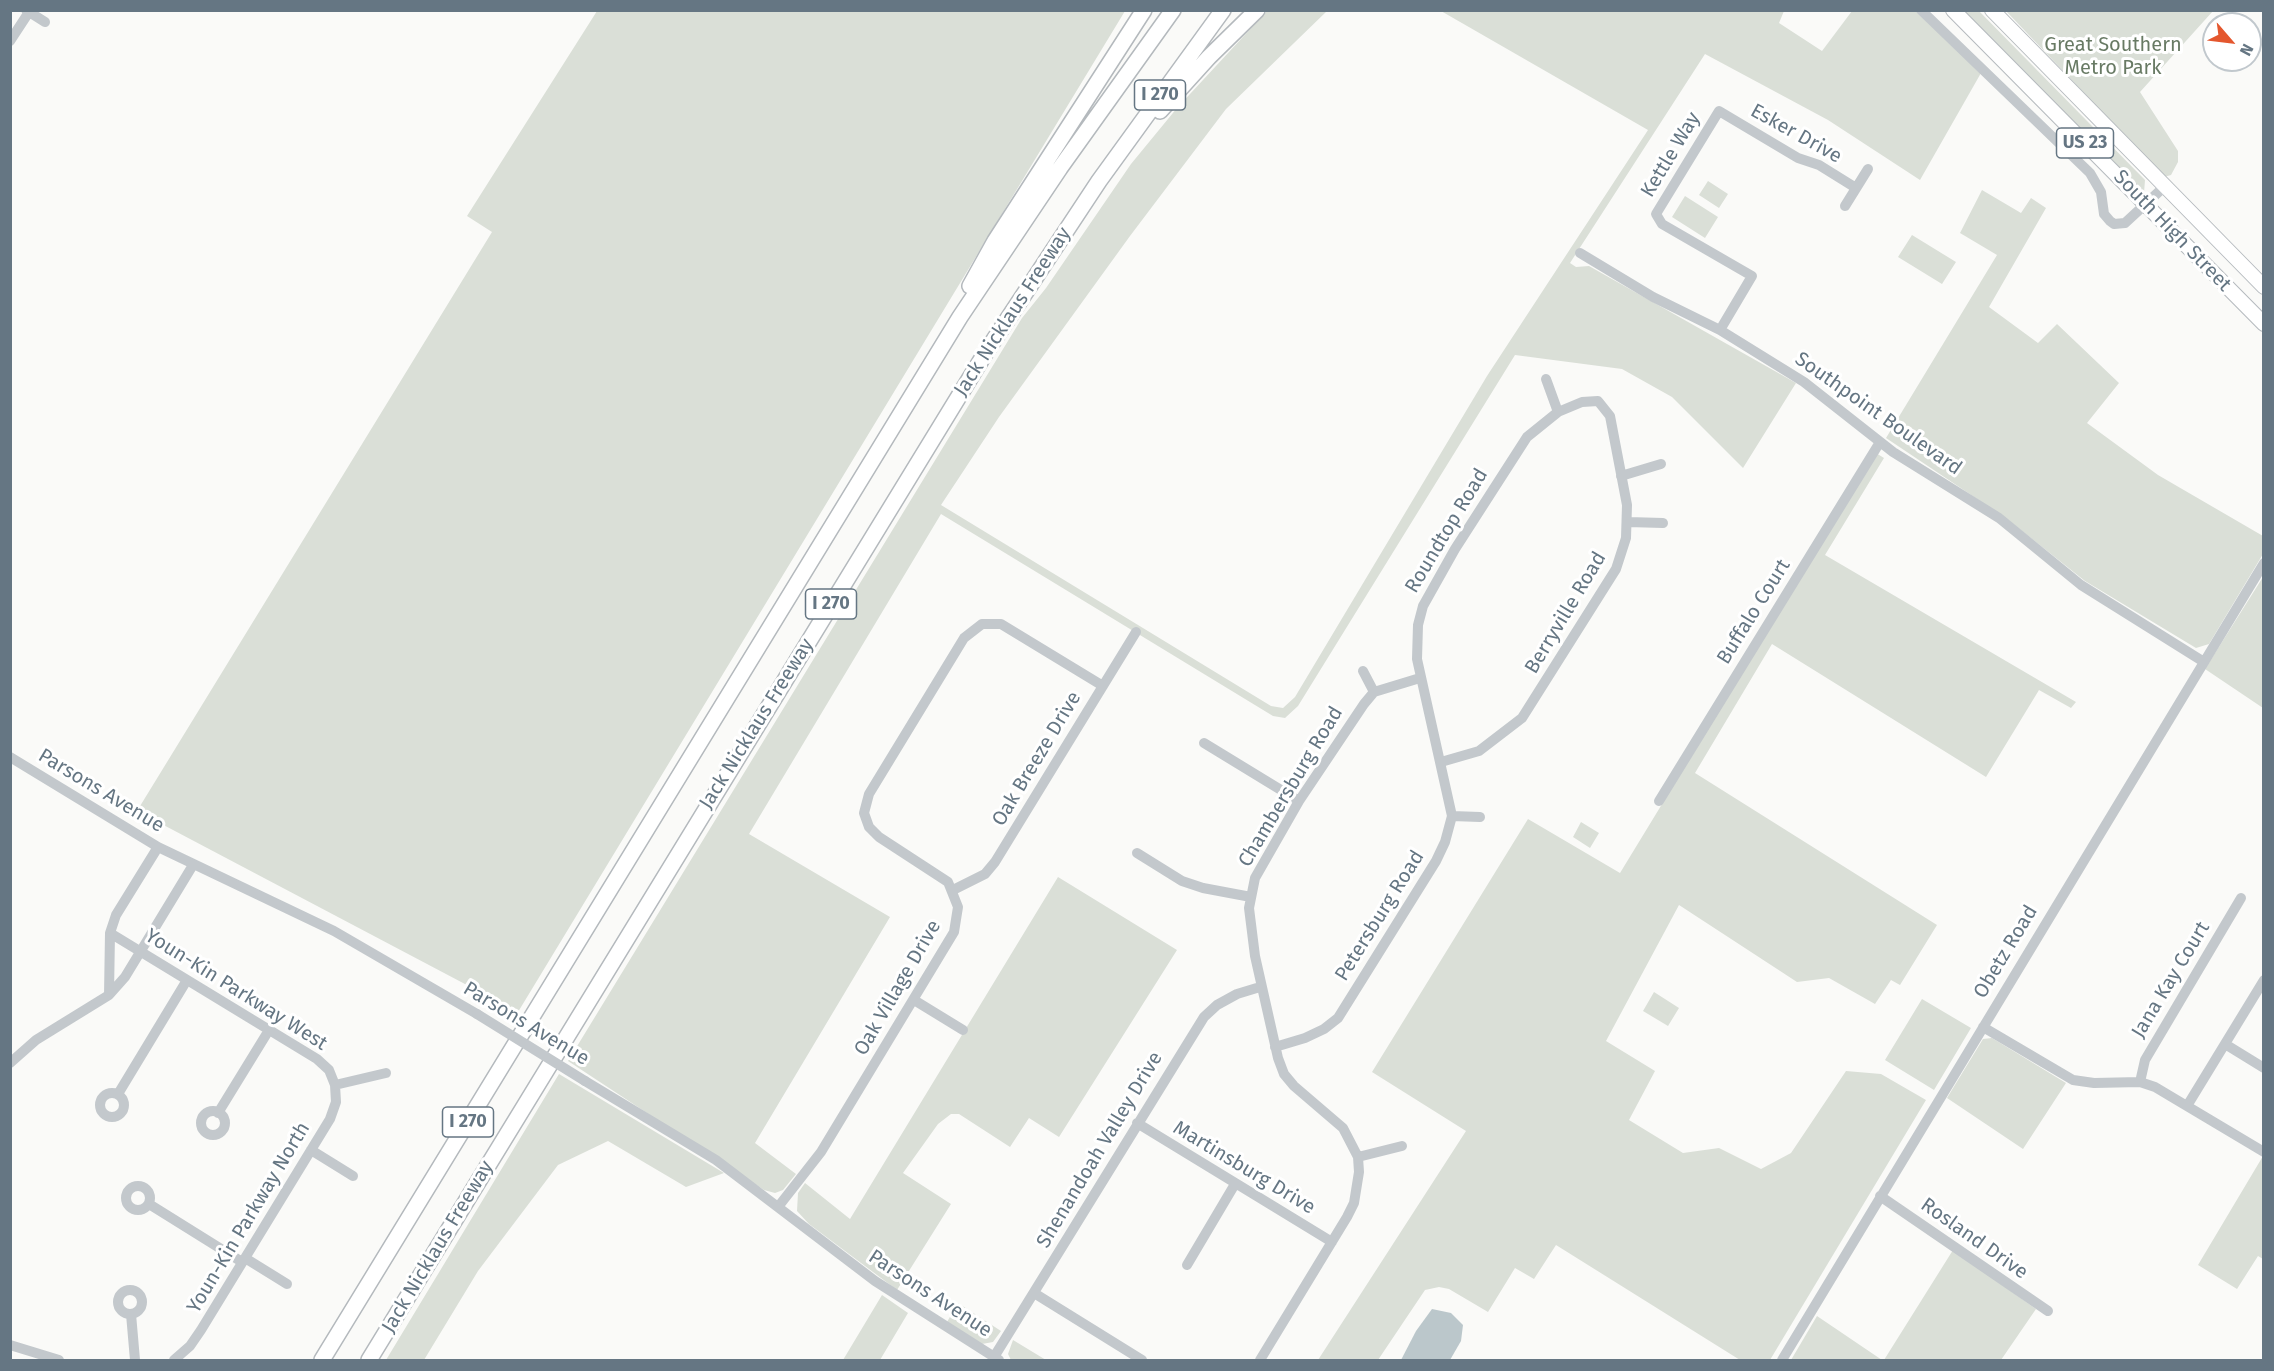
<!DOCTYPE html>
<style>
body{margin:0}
#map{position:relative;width:2274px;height:1371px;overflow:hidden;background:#fafaf8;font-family:"Fira Sans",sans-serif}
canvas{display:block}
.frame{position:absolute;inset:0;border:12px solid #657683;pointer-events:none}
.north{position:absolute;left:2202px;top:12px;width:60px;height:60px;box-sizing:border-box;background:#fff;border:2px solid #c1c8cd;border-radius:50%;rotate:118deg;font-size:16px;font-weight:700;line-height:24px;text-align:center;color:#657683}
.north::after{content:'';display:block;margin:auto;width:21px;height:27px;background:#e4572e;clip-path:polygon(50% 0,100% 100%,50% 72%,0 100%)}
</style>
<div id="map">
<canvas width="2274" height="1371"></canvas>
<div class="frame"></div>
<div class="north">N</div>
</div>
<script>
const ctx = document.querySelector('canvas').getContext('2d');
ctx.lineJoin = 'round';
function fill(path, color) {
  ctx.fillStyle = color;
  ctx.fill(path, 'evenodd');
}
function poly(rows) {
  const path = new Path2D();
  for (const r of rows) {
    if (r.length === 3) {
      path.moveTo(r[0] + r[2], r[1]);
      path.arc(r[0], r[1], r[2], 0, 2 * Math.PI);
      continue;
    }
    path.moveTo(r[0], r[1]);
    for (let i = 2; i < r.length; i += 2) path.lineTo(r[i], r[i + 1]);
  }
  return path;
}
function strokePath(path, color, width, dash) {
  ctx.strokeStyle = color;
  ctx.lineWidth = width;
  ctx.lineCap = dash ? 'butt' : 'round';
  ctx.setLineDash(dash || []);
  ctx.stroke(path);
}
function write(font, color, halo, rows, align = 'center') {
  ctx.font = font + ' "Fira Sans",sans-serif';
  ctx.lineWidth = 6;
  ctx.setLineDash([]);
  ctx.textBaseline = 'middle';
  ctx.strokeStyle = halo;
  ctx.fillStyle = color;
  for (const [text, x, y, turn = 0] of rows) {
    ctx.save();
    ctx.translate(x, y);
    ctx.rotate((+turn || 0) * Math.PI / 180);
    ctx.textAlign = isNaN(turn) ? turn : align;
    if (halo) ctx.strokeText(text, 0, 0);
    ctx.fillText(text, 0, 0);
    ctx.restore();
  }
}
const green = poly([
 [597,11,1125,11,518,1012,137,811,492,232,467,216],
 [1267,11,1327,11,1226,109,1130,236,999,417,941,505,1271,706,1283,708,1295,697,1487,376,1648,130,1441,11,1784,11,1779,23,1822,51,1852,11,1916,11,1981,73,1920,180,1828,120,1705,54,1570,263,1576,267,1589,266,1796,383,1743,468,1672,397,1622,369,1515,355,1298,706,1285,718,1273,716,941,514,749,834,890,917,755,1143,796,1174,783,1190,775,1193,764,1190,568,1061,1022,318,1046,288,1131,164,1177,108],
 [1963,11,1979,11,2145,180,2144,193],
 [2006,11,2213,11,2140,92,2178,151,2178,162,2171,175,2164,177],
 [1708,181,1728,194,1719,208,1699,195],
 [1982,190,2021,213,2031,198,2046,208,1989,307,2038,343,2057,324,2119,383,2087,423,2158,475,2263,536,2263,554,2209,644,2196,648,2085,581,2007,519,1886,438,1997,255,1960,233],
 [1685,196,1718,217,1705,238,1672,217],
 [1912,235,1956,262,1942,284,1898,257],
 [1876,453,1884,458,1825,555,2076,702,2071,708,2039,690,1986,777,1772,644,1695,773,1937,925,1900,985,1891,980,1875,1004,1829,978,1797,982,1679,905,1606,1041,1655,1071,1629,1120,1683,1153,1719,1148,1761,1169,1791,1153,1846,1071,1881,1074,1926,1100,1770,1360,1740,1360,1556,1245,1534,1279,1515,1268,1488,1312,1449,1289,1439,1287,1425,1290,1378,1360,1318,1360,1466,1131,1372,1072,1528,819,1620,873],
 [2263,577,2263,708,2205,669],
 [1581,822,1599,833,1590,848,1573,837],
 [1058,877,1177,950,1059,1137,1029,1118,1010,1147,959,1114,951,1114,938,1124,903,1173,951,1204,897,1290,809,1224,797,1211,798,1193,805,1183,850,1219],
 [1654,992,1679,1008,1668,1026,1643,1011],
 [1922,999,1971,1028,1934,1090,1885,1060],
 [1992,1038,2066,1083,2023,1149,1947,1098,1983,1039],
 [559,1074,724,1173,686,1187,608,1141,558,1165,478,1271,424,1360,386,1360],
 [2263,1156,2263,1259,2258,1256,2237,1289,2198,1265],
 [1953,1250,2036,1309,2001,1360,1884,1360],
 [882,1295,908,1313,880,1360,843,1360],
 [958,1303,1001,1331,993,1342,982,1344,947,1322],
 [1817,1316,1882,1360,1791,1360],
 [1013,1340,1046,1360,1011,1360,1008,1354]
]);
const water = poly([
 [1432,1309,1451,1313,1463,1325,1461,1341,1450,1360,1401,1360,1416,1331]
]);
const minor = poly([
 [26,10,45,22],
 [1921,10,2090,173,2101,192,2104,214,2110,221,2114,224,2125,223,2164,187],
 [10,41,29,12],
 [1845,206,1868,169],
 [1580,253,1653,297,1720,330,1804,382,1893,452,1999,518,2081,585,2204,662],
 [1720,330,1752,276,1662,224,1656,214,1719,111,1798,158,1819,165,1856,188],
 [1546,379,1558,412],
 [1621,476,1661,464],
 [1628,522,1663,523],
 [1363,671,1374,692],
 [1204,743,1299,801],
 [10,757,158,847,334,931,477,1014],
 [1659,801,1880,442],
 [1452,816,1480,817],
 [1137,853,1182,881,1203,888,1251,897],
 [953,890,985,874,995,862,1136,632],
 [110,933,317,1059,329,1070,335,1085,336,1102,330,1119,201,1330,190,1346,174,1360],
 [109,995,110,933,116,915,158,847],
 [914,1000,963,1030],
 [1983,1027,2073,1080,2094,1083,2140,1082,2155,1087,2264,1152],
 [2225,1044,2264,1068],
 [1275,1047,1305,1038,1324,1029,1338,1018,1436,861,1445,842,1452,816,1417,659,1418,625,1423,606,1455,549,1527,437,1558,412,1582,402,1598,401,1610,416,1627,505,1626,538,1616,569,1522,718,1479,751,1441,762],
 [10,1063,36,1040,109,995,125,977,193,865],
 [585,1081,716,1160,875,1281,999,1360],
 [2140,1082,2145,1060,2241,898],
 [335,1085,386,1073],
 [112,1105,12],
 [118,1094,187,980],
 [2187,1106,2264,980],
 [213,1123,12],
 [218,1113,269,1030],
 [1137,1123,1332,1242],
 [311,1150,353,1176],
 [1358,1157,1402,1146],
 [138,1198,12],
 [1880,1196,2048,1311],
 [149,1204,242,1262],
 [778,1207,821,1152,954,932,958,907,948,882,879,837,869,827,864,813,869,794,964,638,982,624,1001,624,1103,686],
 [245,1258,287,1284],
 [1187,1265,1235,1184],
 [130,1302,12],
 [1034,1293,1142,1360],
 [131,1314,135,1360],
 [10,1345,59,1360],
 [994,1357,1204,1017,1217,1005,1237,994,1260,987],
 [1260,1360,1347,1217,1354,1203,1359,1172,1358,1157,1343,1128,1294,1086,1284,1074,1278,1058,1255,956,1249,908,1255,878,1299,801,1364,704,1374,692,1420,678],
 [1782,1360,2264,563]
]);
const major = poly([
 [1953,10,2264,324],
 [1992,10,2264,287]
]);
const highway = poly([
 [1160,111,1209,57,1257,10],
 [970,286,995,241,1144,10],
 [322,1360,960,317,1060,168,1173,10],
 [369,1360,986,352,1099,181,1223,10]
]);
const minorBridge = poly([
 [477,1014,585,1081]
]);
const shields = [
 [1160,95,51],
 [2085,143,57],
 [831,604,51],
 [468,1122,51]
];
const shieldNames = [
 ["I 270",1160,95],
 ["US 23",2085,143],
 ["I 270",831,604],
 ["I 270",468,1122]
];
const parkNames = [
 ["Great Southern",2113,45],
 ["Metro Park",2113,68]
];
const streetNames = [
 ["Esker Drive",1796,134,29],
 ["Kettle Way",1671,155,-59],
 ["South High Street",2172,231,46],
 ["Jack Nicklaus Freeway",1013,312,-57],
 ["Southpoint Boulevard",1878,414,35],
 ["Roundtop Road",1447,531,-59],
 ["Buffalo Court",1754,612,-58],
 ["Berryville Road",1566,613,-59],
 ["Jack Nicklaus Freeway",757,724,-58],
 ["Oak Breeze Drive",1037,759,-59],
 ["Chambersburg Road",1291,787,-59],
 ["Parsons Avenue",101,791,31],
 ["Petersburg Road",1380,916,-58],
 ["Obetz Road",2006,952,-59],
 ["Jana Kay Court",2171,980,-59],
 ["Oak Village Drive",898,988,-60],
 ["Youn-Kin Parkway West",236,990,32],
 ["Parsons Avenue",526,1024,31],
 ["Shenandoah Valley Drive",1100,1150,-59],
 ["Martinsburg Drive",1244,1168,31],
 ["Youn-Kin Parkway North",249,1218,-59],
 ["Rosland Drive",1974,1239,35],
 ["Jack Nicklaus Freeway",438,1247,-59],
 ["Parsons Avenue",930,1294,33]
];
fill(green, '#dadfd7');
fill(water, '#bbc7cb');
strokePath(major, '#b5babe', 16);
strokePath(highway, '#b4b9bd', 18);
strokePath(minor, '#c3c8cc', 10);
strokePath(major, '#fff', 14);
strokePath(highway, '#fff', 15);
strokePath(minorBridge, '#c3c8cc', 10);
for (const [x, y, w] of shields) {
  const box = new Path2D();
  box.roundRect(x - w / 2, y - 15, w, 30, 4.5);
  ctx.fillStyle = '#fff';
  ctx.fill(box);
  strokePath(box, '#657683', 1.5);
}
write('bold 18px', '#657683', null, shieldNames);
write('20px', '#687a64', '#fff', parkNames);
write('20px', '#657683', '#fff', streetNames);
</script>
